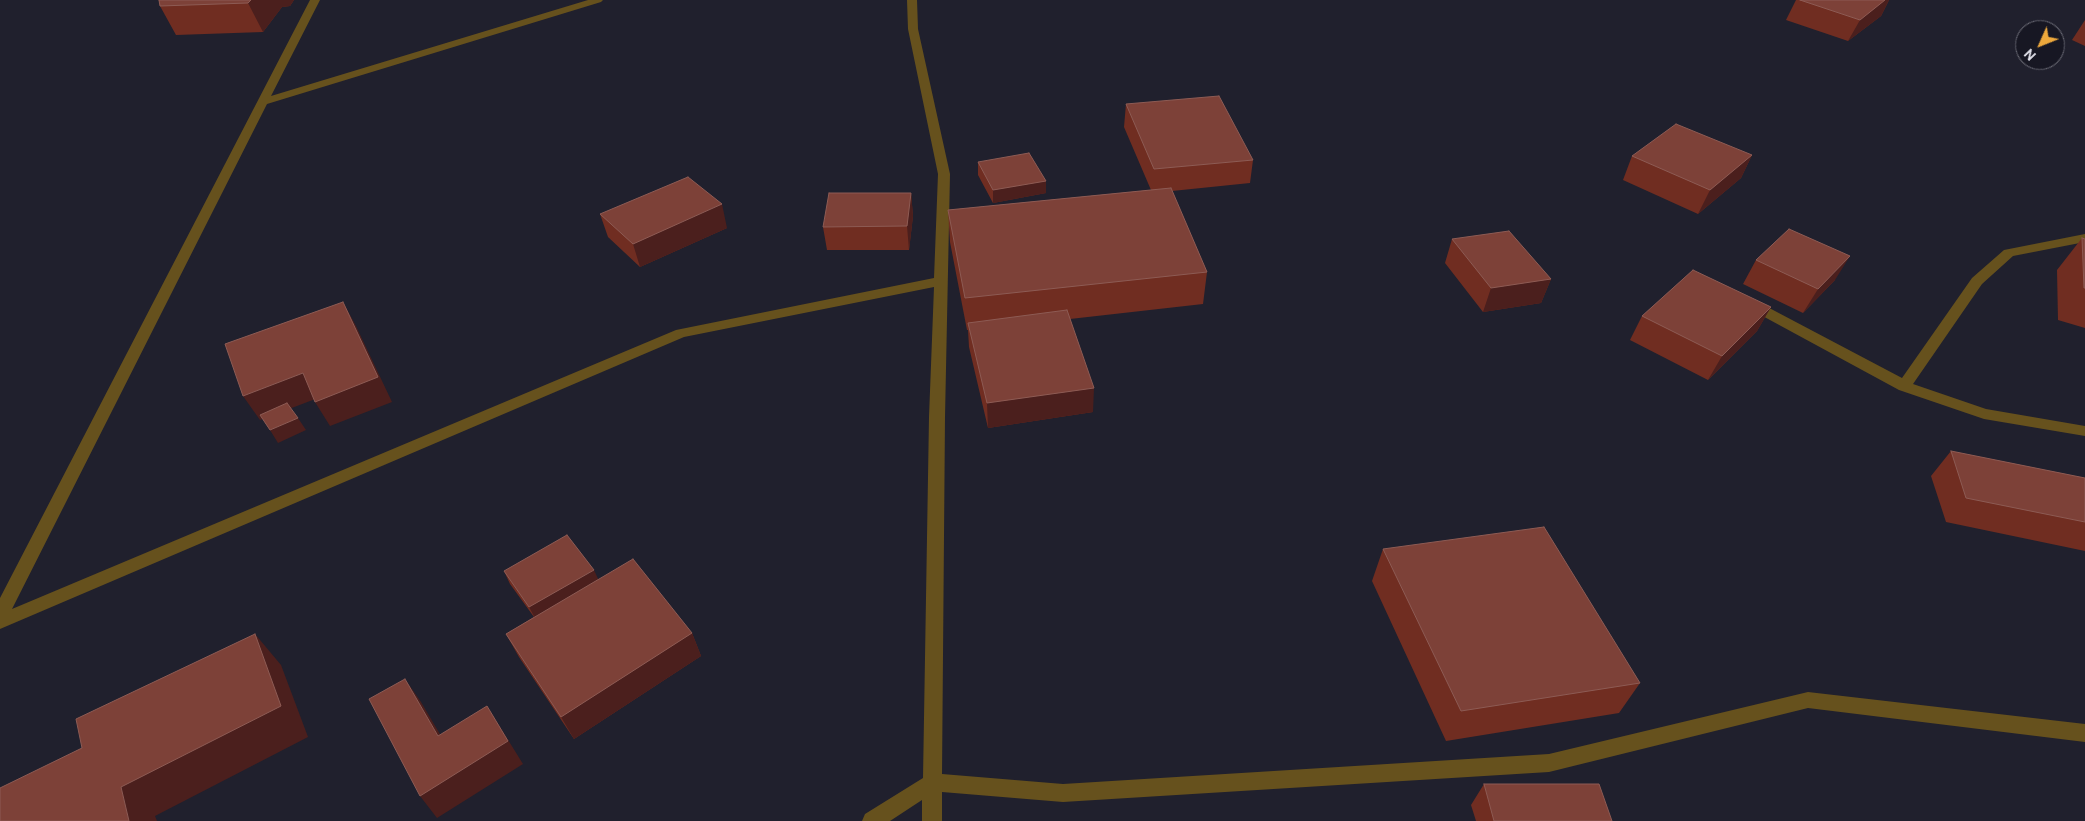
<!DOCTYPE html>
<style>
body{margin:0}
#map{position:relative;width:2085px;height:821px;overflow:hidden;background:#20202d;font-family:Cabin,sans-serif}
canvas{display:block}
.north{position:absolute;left:2015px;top:20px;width:50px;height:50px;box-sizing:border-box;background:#171723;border:1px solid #6a6a75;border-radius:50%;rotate:226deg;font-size:14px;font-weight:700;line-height:20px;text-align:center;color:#e6e6ef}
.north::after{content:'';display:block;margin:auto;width:18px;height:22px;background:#eda83c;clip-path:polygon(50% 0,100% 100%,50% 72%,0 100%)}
</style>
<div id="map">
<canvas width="2085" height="821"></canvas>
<div class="north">N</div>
</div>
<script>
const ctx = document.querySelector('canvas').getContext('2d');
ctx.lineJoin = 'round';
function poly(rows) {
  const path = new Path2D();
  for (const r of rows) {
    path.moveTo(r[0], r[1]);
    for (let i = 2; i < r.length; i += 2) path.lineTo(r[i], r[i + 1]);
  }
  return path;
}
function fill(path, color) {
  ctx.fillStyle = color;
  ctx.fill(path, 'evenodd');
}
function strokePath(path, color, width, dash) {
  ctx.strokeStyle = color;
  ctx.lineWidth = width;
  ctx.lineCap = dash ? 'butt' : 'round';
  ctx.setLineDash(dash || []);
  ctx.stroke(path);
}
const minor = poly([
 [310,0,320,0,271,96,588,0,603,0,601,2,267,104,12,609,676,330,934,278,938,174,908,29,907,0,917,0,918,29,950,174,945,417,942,774,1063,784,1549,754,1808,692,2085,724,2085,742,1808,708,1549,772,1063,802,942,792,942,821,922,821,922,800,890,821,862,821,865,814,923,778,929,417,934,287,684,337,0,629,0,598,310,0],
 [2085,234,2085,242,2013,256,1982,284,1913,384,1986,409,2085,426,2085,436,1984,419,1899,390,1746,307,1744,304,1746,301,1751,300,1756,301,1902,378,1972,278,2004,250,2085,234]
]);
const wall = poly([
 [159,0,294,0,290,6,282,7,263,32,176,35,160,6],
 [1796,0,1889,0,1881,16,1848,41,1786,20],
 [2085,20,2085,46,2072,40],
 [1126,104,1253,160,1250,183,1172,191,1207,272,1203,304,1070,319,1093,412,988,428,969,347,968,330,967,330,950,242,948,210,1151,190,1124,127],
 [1752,155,1741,178,1698,214,1623,180,1632,156],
 [978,162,1046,181,1046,193,993,203,978,175],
 [911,193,913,216,909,250,827,250,823,227],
 [600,214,727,228,640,267,608,237],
 [2082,238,2085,239,2085,328,2058,320,2057,270],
 [1452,239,1551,279,1541,303,1483,312,1445,263],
 [1756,260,1835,280,1803,313,1743,284],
 [1771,307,1757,331,1708,380,1630,340,1642,316],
 [1951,451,2085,478,2085,551,1946,522,1931,476],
 [1383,549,1640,683,1619,713,1446,741,1372,581],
 [504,571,598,579,692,633,701,656,574,739,519,657,506,634,534,617,510,584],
 [1484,784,1612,821,1476,821,1471,805]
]);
const shadedWall = poly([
 [251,0,294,0,290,6,282,7,263,32,248,3],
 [1885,0,1889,0,1881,16,1848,41,1860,20],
 [1752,155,1741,178,1698,214,1710,190],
 [1046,181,1046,193,993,203,993,190],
 [911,193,913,216,909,250,907,226],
 [722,204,727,228,640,267,633,244],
 [1850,256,1835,280,1803,313,1818,289],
 [1551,279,1541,303,1483,312,1491,288],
 [343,302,356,326,392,402,330,426,315,402],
 [1771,307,1757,331,1708,380,1722,356],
 [303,373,318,398,260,420,243,396],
 [1094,388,1093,412,988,428,987,403],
 [298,418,306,430,278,443,270,430],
 [594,570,600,583,536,620,529,607],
 [692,633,701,656,574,739,561,717],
 [255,634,281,665,308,737,155,816,157,821,129,821,121,787],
 [405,679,421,702,454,758,438,736],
 [487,706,523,764,437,818,420,796]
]);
const building = poly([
 [159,0,251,0,248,3,160,6,159,0],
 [1800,0,1885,0,1860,20,1800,0],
 [1219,96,1253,160,1154,169,1126,104,1219,96],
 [1676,124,1752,155,1710,190,1632,156,1676,124],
 [1029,153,1046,181,993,190,978,162,1029,153],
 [688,177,722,204,633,244,600,214,688,177],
 [1171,188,1207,272,965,298,948,210,1171,188],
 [829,193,911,193,907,226,823,227,829,193],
 [1789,229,1850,256,1818,289,1756,260,1789,229],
 [1509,231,1551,279,1491,288,1452,239,1509,231],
 [2082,238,2085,239,2085,288,2084,288,2082,238],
 [1693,270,1771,307,1722,356,1642,316,1693,270],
 [343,302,378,377,315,402,303,373,243,396,225,344,343,302],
 [1067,310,1094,388,987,403,968,323,1067,310],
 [287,403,298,418,270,430,260,415,287,403],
 [1951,451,2085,478,2085,522,1966,498,1951,451],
 [1544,527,1640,683,1461,711,1383,549,1544,527],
 [567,535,594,570,529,607,504,571,567,535],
 [633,559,692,633,561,717,506,634,633,559],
 [255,634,281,706,121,787,129,821,0,821,0,788,82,748,76,719,255,634],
 [405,679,438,736,487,706,508,741,420,796,369,699,405,679],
 [1484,784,1599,784,1612,821,1494,821,1484,784]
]);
fill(minor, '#66511d');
fill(wall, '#702d21');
fill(shadedWall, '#4b1f1d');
fill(building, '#7d4138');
strokePath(building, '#8d5b54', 1);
</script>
